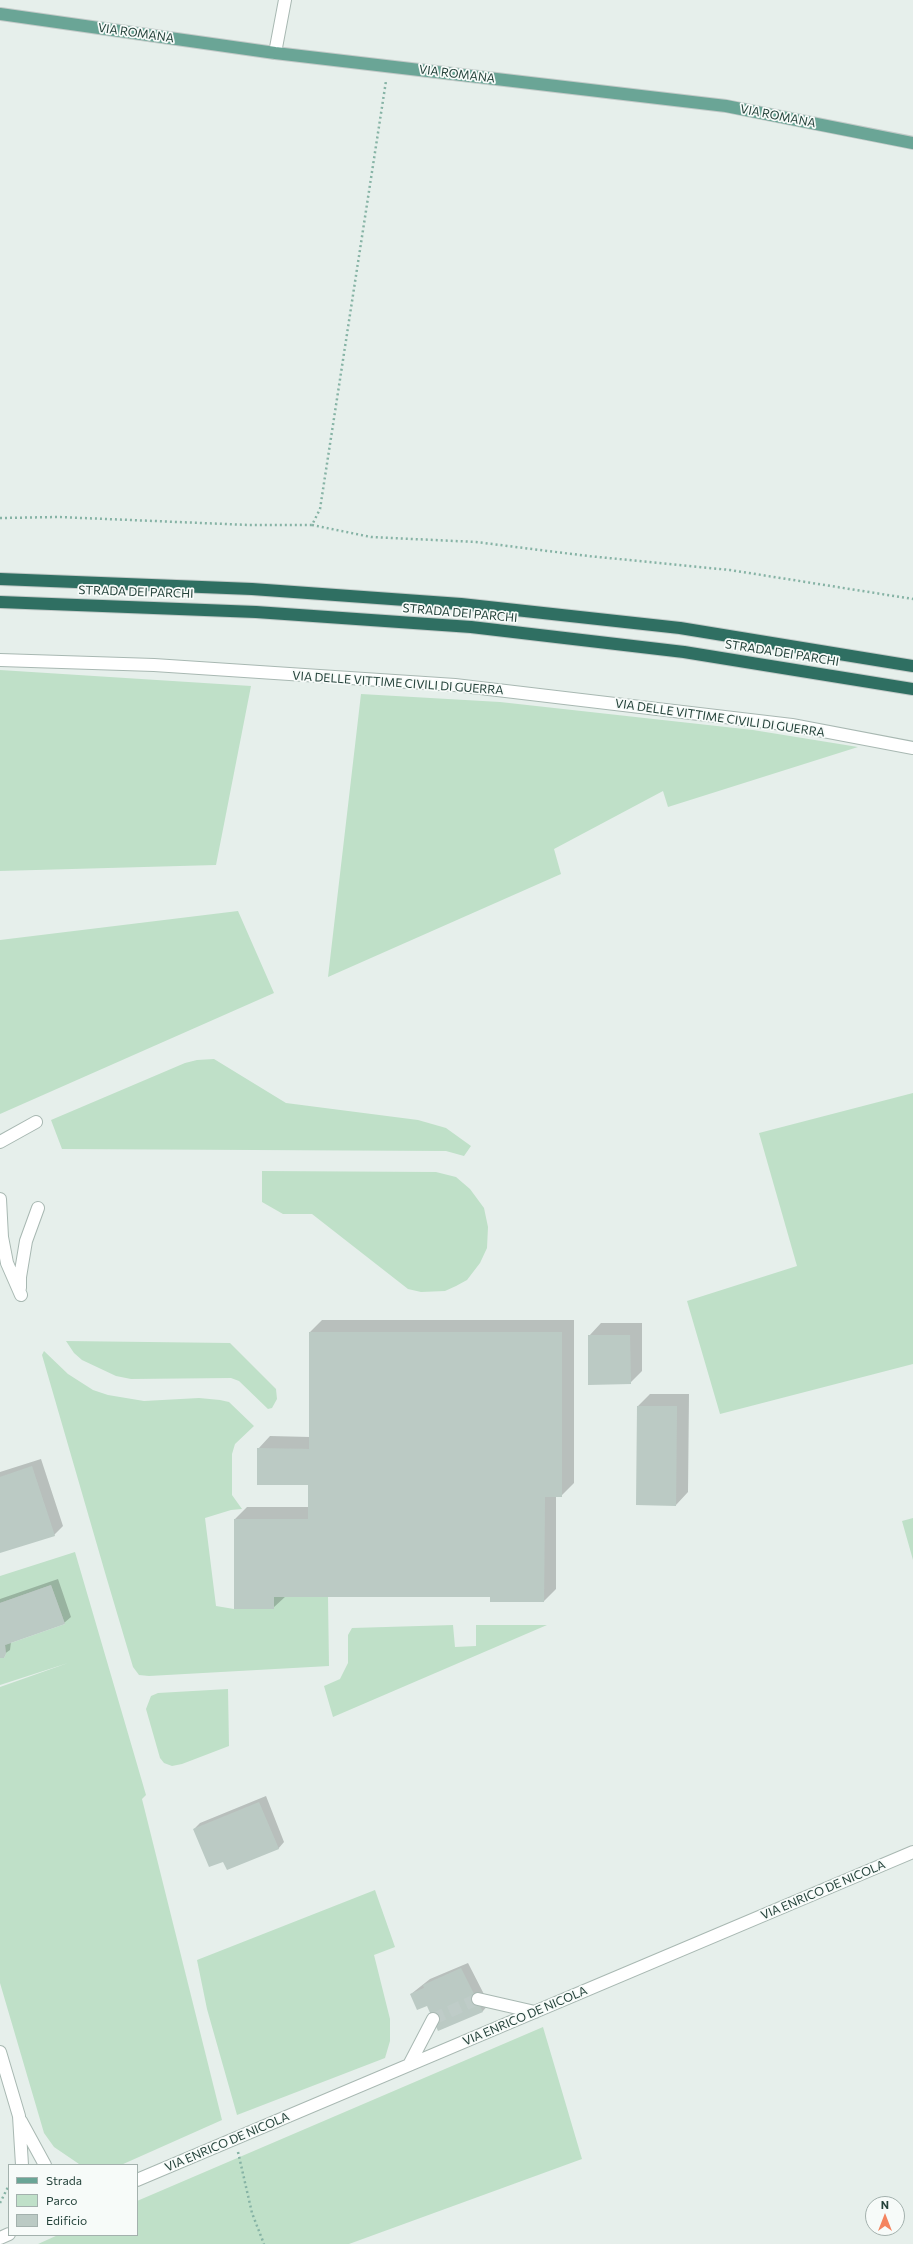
<!DOCTYPE html>
<style>
body{margin:0}
#map{position:relative;width:913px;height:2244px;overflow:hidden;background:#e6efeb;font-family:Commissioner,sans-serif}
canvas{display:block}
.legend{position:absolute;left:8px;top:2164px;width:130px;height:72px;box-sizing:border-box;background:#f7fbf9;border:1px solid #a3b1ad;margin:0;padding:5px 7px;list-style:none;font-size:12px;color:#24423a}
.legend li{display:flex;align-items:center;gap:8px;height:20px}
.legend b{width:20px;border:1px solid #a3b1ad}
.north{position:absolute;left:865px;top:2196px;width:40px;height:40px;box-sizing:border-box;background:#f7fbf9;border:1px solid #a3b1ad;border-radius:50%;rotate:0deg;font-size:11px;font-weight:700;line-height:16px;text-align:center;color:#24423a}
.north::after{content:'';display:block;margin:auto;width:14px;height:18px;background:#f4845f;clip-path:polygon(50% 0,100% 100%,50% 72%,0 100%)}
</style>
<div id="map">
<canvas width="913" height="2244"></canvas>
<ul class="legend">
<li><b style="height:5px;background:#6aa596"></b>Strada</li>
<li><b style="height:11px;background:#bfe0c8"></b>Parco</li>
<li><b style="height:11px;background:#bbcac4"></b>Edificio</li>
</ul>
<div class="north">N</div>
</div>
<script>
const ctx = document.querySelector('canvas').getContext('2d');
ctx.lineJoin = 'round';
function fill(path, color) {
  ctx.fillStyle = color;
  ctx.fill(path, 'evenodd');
}
function poly(rows) {
  const path = new Path2D();
  for (const r of rows) {
    path.moveTo(r[0], r[1]);
    for (let i = 2; i < r.length; i += 2) path.lineTo(r[i], r[i + 1]);
  }
  return path;
}
function strokePath(path, color, width, dash) {
  ctx.strokeStyle = color;
  ctx.lineWidth = width;
  ctx.lineCap = dash ? 'butt' : 'round';
  ctx.setLineDash(dash || []);
  ctx.stroke(path);
}
function write(font, color, halo, rows, align = 'center') {
  ctx.font = font + ' Commissioner,sans-serif';
  ctx.lineWidth = 3.5;
  ctx.setLineDash([]);
  ctx.textBaseline = 'middle';
  ctx.strokeStyle = halo;
  ctx.fillStyle = color;
  for (const [text, x, y, turn = 0] of rows) {
    ctx.save();
    ctx.translate(x, y);
    ctx.rotate((+turn || 0) * Math.PI / 180);
    ctx.textAlign = isNaN(turn) ? turn : align;
    if (halo) ctx.strokeText(text, 0, 0);
    ctx.fillText(text, 0, 0);
    ctx.restore();
  }
}
const green = poly([
 [0,670,251,686,216,865,0,871],
 [361,694,500,702,753,730,858,747,668,807,663,791,554,849,561,874,328,977],
 [238,911,274,993,0,1114,0,940],
 [214,1059,286,1103,418,1120,446,1128,471,1146,464,1156,446,1151,62,1149,51,1120,185,1063,197,1060],
 [913,1093,913,1364,720,1414,687,1301,797,1266,759,1133],
 [262,1171,436,1172,456,1177,470,1189,484,1208,488,1227,487,1248,480,1263,467,1280,456,1286,445,1291,421,1292,408,1289,312,1214,283,1214,262,1202],
 [66,1341,230,1343,276,1389,277,1399,272,1408,268,1409,239,1381,231,1378,131,1379,116,1376,82,1360,74,1353],
 [44,1351,68,1374,93,1390,108,1395,144,1401,199,1398,220,1400,229,1402,254,1426,235,1444,232,1454,232,1495,242,1509,231,1510,205,1518,216,1606,234,1609,273,1609,274,1597,328,1597,329,1666,149,1676,139,1675,133,1667,106,1576,42,1355],
 [913,1518,913,1560,902,1521],
 [75,1552,146,1795,142,1799,222,2120,121,2165,79,2164,54,2147,44,2133,0,1983,0,1687,68,1663,0,1685,0,1658,4,1658,6,1654,5,1645,65,1624,51,1585,0,1603,0,1576],
 [453,1625,455,1647,476,1646,476,1625,547,1625,333,1717,324,1686,340,1679,348,1663,348,1635,352,1628],
 [228,1689,229,1746,182,1764,172,1766,164,1763,160,1758,146,1709,151,1696,158,1693],
 [375,1890,395,1947,374,1955,390,2019,390,2041,385,2058,237,2115,207,2009,197,1960],
 [543,2027,582,2159,349,2244,38,2244,58,2235,137,2235,137,2201]
]);
const shadow = poly([
 [322,1320,574,1320,574,1483,561,1496,556,1496,556,1589,544,1601,491,1596,286,1596,273,1608,235,1519,247,1507,309,1507,309,1484,258,1449,270,1436,310,1437,310,1332],
 [601,1323,642,1323,642,1371,630,1383,589,1336],
 [650,1394,689,1394,688,1492,676,1505,637,1504,638,1406],
 [41,1459,63,1526,54,1535,0,1552,0,1472],
 [58,1579,71,1617,64,1623,11,1642,10,1650,0,1657,0,1599],
 [266,1796,284,1842,278,1849,224,1860,194,1829,200,1823],
 [468,1963,489,2004,483,2011,439,2030,428,2004,411,1994,430,1979]
]);
const building = poly([
 [309,1332,562,1332,562,1497,545,1497,544,1602,490,1602,490,1597,274,1597,274,1609,234,1609,234,1519,308,1519,308,1485,257,1485,257,1448,309,1449],
 [588,1335,630,1335,631,1384,588,1385],
 [637,1406,677,1406,676,1506,636,1505],
 [32,1466,55,1536,0,1553,0,1477],
 [51,1585,65,1624,5,1645,6,1654,4,1658,0,1658,0,1603],
 [259,1802,279,1849,227,1870,223,1862,209,1867,193,1829],
 [461,1968,483,2012,438,2031,427,2006,417,2010,410,1994,424,1988,423,1985]
]);
const minorTunnel = poly([
 [433,2019,478,1999]
]);
const path = poly([
 [0,518,59,517,249,525,312,525,320,509,386,81],
 [312,525,371,537,476,542,588,556,730,570,913,599],
 [238,2152,252,2213,264,2244],
 [0,2203,9,2185]
]);
const minor = poly([
 [275,53,285,0],
 [0,660,154,665,455,685,792,725,913,748],
 [0,1142,36,1122],
 [0,1199,2,1237,7,1263,21,1295],
 [20,1288,20,1277,26,1241,38,1208],
 [478,1999,535,2012],
 [0,2052,19,2116,22,2165],
 [409,2065,433,2019],
 [21,2121,45,2165],
 [137,2180,913,1852],
 [0,2238,9,2234]
]);
const major = poly([
 [0,14,275,53,726,106,913,143]
]);
const highway = poly([
 [0,579,252,589,461,604,680,628,913,666],
 [0,602,256,612,471,627,684,652,913,689]
]);
const streetNames = [
 ["VIA ROMANA",136,33,8],
 ["VIA ROMANA",457,74,7],
 ["VIA ROMANA",778,116,11],
 ["STRADA DEI PARCHI",136,592,2],
 ["STRADA DEI PARCHI",460,613,5],
 ["STRADA DEI PARCHI",782,653,9],
 ["VIA DELLE VITTIME CIVILI DI GUERRA",398,683,4],
 ["VIA DELLE VITTIME CIVILI DI GUERRA",720,718,8],
 ["VIA ENRICO DE NICOLA",823,1890,-23],
 ["VIA ENRICO DE NICOLA",525,2016,-23],
 ["VIA ENRICO DE NICOLA",227,2142,-23]
];
fill(green, '#bfe0c8');
fill(shadow, '#0003');
fill(building, '#bbcac4');
strokePath(minorTunnel, '#bfccc8', 12, [12, 6]);
strokePath(minor, '#a8b8b2', 14);
strokePath(major, '#c2cac8', 14);
strokePath(highway, '#c2cac8', 14);
strokePath(path, '#86b3a5', 2.5, [2, 3]);
strokePath(minor, '#fff', 12);
strokePath(major, '#6aa596', 12);
strokePath(highway, '#2f6f62', 12);
write('12px', '#24423a', '#f7fbf9', streetNames);
</script>
